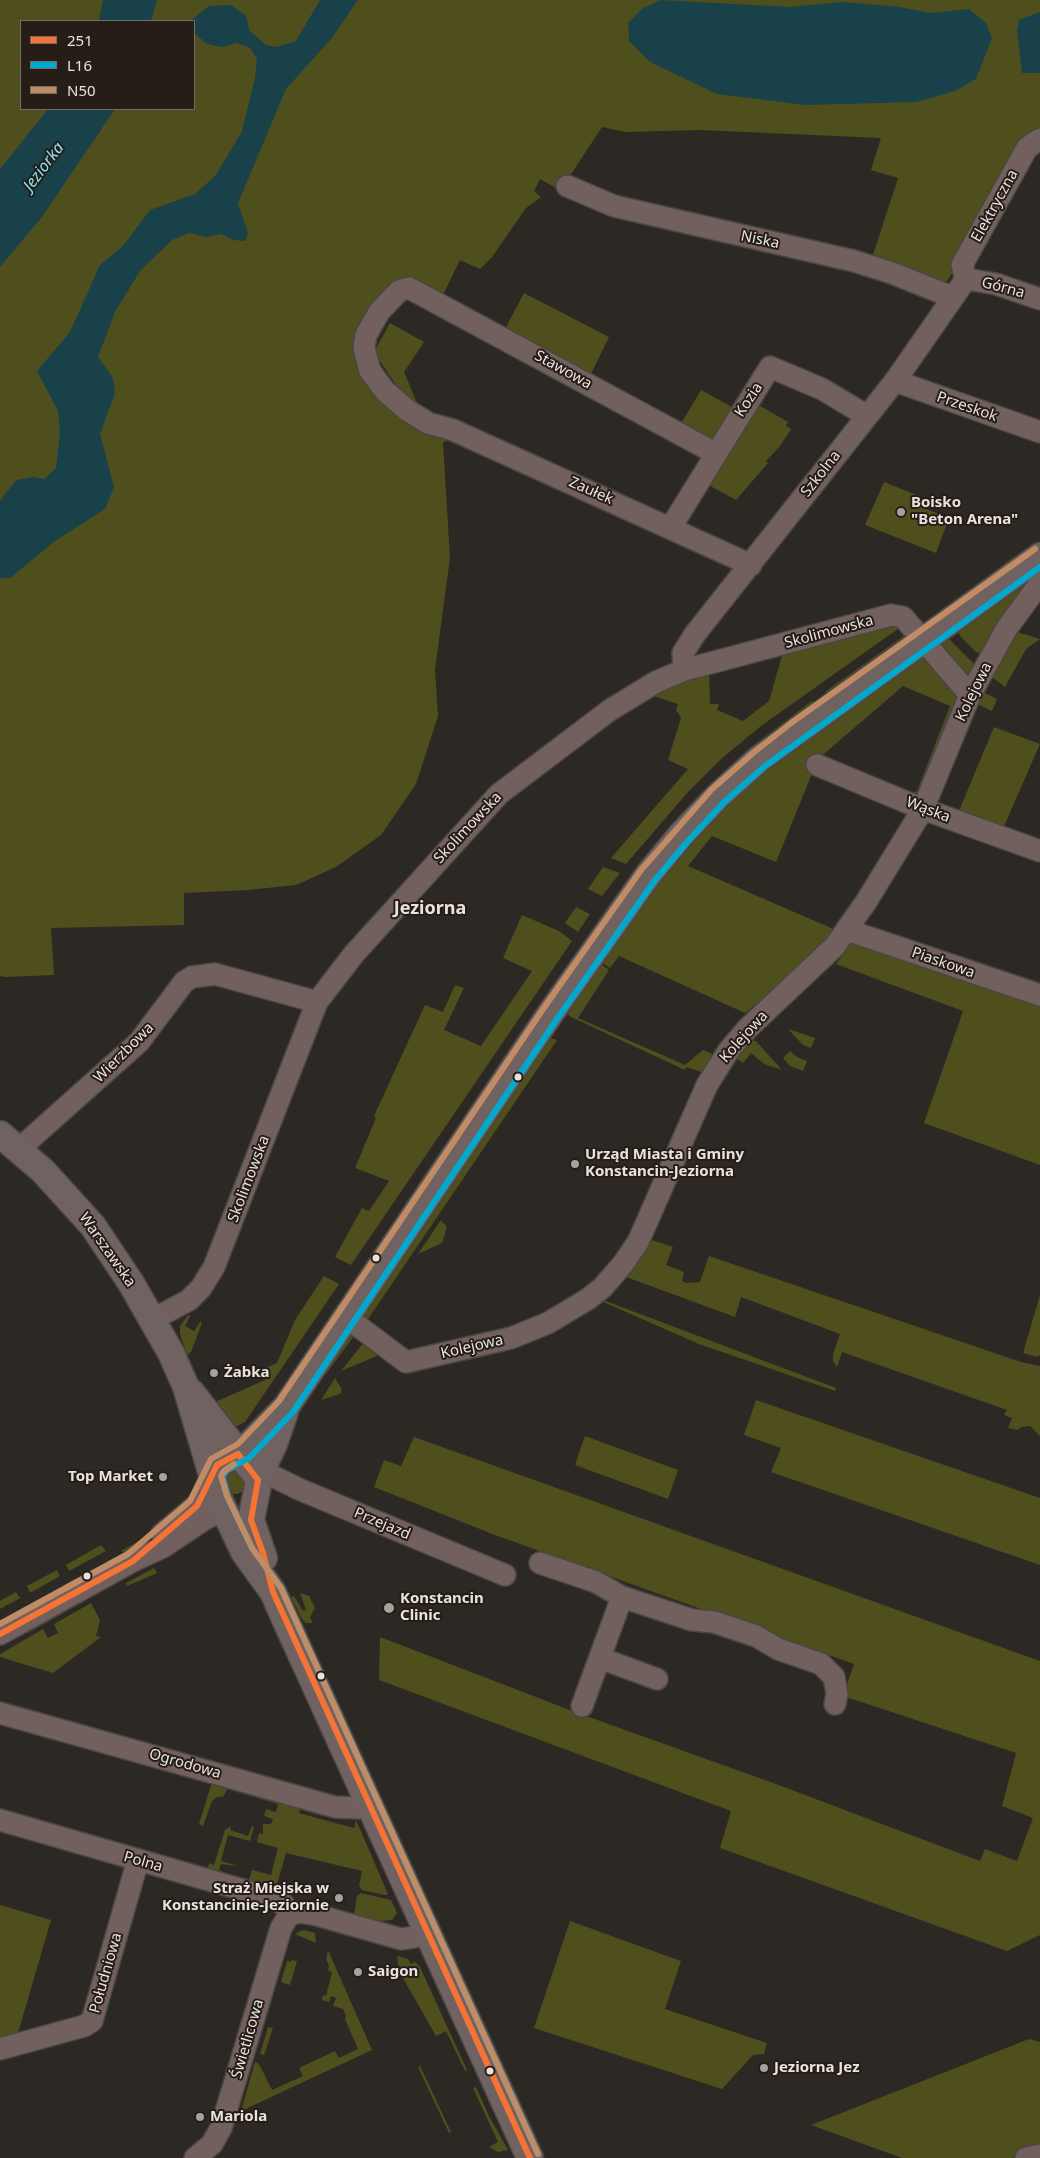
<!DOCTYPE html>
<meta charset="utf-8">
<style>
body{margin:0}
#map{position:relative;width:1040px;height:2158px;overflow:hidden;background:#2c2824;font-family:"Noto Sans",sans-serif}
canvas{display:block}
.legend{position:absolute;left:20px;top:20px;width:175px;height:90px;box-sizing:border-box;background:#261d17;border:1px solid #746c67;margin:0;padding:6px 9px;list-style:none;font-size:15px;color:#e9e2de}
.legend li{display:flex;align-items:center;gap:10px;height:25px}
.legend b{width:25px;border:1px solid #746c67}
</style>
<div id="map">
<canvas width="1040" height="2158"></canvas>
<ul class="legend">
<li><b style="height:6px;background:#f57335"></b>251</li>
<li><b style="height:6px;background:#00a9ce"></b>L16</li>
<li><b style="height:6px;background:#c18c65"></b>N50</li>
</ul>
</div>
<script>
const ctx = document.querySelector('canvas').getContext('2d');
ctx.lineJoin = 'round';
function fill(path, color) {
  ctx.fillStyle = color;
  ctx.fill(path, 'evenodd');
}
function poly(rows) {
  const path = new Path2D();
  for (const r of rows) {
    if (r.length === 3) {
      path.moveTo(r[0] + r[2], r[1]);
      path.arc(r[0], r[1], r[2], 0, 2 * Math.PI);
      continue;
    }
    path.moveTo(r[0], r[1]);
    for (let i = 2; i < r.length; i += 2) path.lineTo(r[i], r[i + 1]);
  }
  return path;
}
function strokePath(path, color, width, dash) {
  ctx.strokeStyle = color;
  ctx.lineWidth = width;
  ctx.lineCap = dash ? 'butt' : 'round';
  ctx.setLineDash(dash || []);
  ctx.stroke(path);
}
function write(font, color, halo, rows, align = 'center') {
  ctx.font = font + ' "Noto Sans",sans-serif';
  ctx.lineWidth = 4;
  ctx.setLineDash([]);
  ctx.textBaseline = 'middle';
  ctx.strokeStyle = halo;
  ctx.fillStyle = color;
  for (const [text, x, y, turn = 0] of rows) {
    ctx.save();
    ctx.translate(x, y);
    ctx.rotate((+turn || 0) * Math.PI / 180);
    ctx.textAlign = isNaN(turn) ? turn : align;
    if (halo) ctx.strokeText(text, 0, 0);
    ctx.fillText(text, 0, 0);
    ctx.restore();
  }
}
const green = poly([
 [0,0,1040,0,1040,130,1024,136,1021,147,956,268,942,288,871,261,898,178,871,170,881,138,699,130,625,132,602,127,564,185,556,188,540,179,534,191,541,197,526,208,492,257,480,269,460,260,441,299,408,282,359,358,454,435,443,443,450,558,435,670,438,716,416,784,381,835,336,867,296,885,248,890,184,893,184,925,51,928,54,975,5,977,0,976],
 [21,21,194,21,194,109,21,109],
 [524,293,609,337,589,378,504,331],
 [390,323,424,342,404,372,417,403,411,400,396,385,374,352],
 [701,390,732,407,710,442,680,425],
 [755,403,788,422,786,426,791,429,780,446,766,461,768,463,736,500,705,483],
 [884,482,919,496,916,505,949,518,936,553,865,525],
 [1040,568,1040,576,986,655,976,652,960,636,957,628],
 [895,623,902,626,761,726,720,760,688,792,626,864,611,858,688,769,668,760,681,718,676,710,678,704,648,694,709,670,710,704,719,704,717,710,743,721,769,701,783,652],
 [1017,632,1040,639,1026,649,1005,687,992,677],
 [905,635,905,639,828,696,825,692],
 [945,635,979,669,972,675,966,675,941,646],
 [923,655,960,698,918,797,910,794,917,791,950,706,903,686,818,759,776,862,712,836,688,866,838,931,806,966,745,1013,619,956,610,968,599,961,653,885,740,788],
 [983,692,997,699,992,711,977,704],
 [812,701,815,705,639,870,636,869,668,829,714,781,762,739],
 [994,727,1040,744,1001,833,958,813],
 [603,867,620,873,602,896,588,889],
 [576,907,590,914,578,932,565,923],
 [522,915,559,931,572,941,351,1265,335,1257,362,1208,369,1211,389,1181,355,1168,376,1118,374,1116,425,1005,443,1012,455,985,464,988,444,1030,481,1046,532,971,503,958],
 [855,938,1040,1001,1040,1165,924,1123,963,1011,836,964],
 [598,962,609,970,578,1018,685,1065,703,1050,715,1055,704,1071,701,1072,686,1067,685,1070,569,1016,567,1011],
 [788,1029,815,1038,811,1048,803,1045],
 [547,1037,557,1040,366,1322,363,1312],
 [751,1040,756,1041,782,1070,764,1064,751,1053,743,1063,736,1058],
 [790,1051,797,1057,807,1061,803,1071,790,1066,783,1058],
 [441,1220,447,1227,442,1243,418,1254],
 [652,1240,673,1247,666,1265,684,1272,682,1281,686,1283,700,1282,709,1256,1021,1362,1040,1366,1040,1436,1030,1426,1021,1427,1018,1430,1008,1428,1012,1418,1004,1415,1007,1410,842,1352,837,1367,833,1361,833,1354,840,1334,741,1297,735,1317,626,1277],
 [324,1276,339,1284,245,1422,235,1427,213,1403,265,1380,261,1370,277,1363,295,1320],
 [1040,1295,1040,1355,1037,1357,1023,1353],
 [603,1300,836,1388,835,1391,699,1344,601,1301],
 [188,1315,190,1316,185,1326,194,1331,200,1322,202,1323,191,1352,187,1355,180,1334,180,1326],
 [357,1332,323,1378,321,1378,345,1334],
 [364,1342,376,1350,377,1356,341,1371],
 [335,1378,342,1390,340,1394,321,1400],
 [756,1400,1040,1498,1040,1565,771,1472,781,1448,744,1435],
 [585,1436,678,1470,668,1499,575,1465],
 [414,1437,1040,1661,1040,1935,1007,1951,720,1848,731,1811,379,1680,380,1637,575,1712,776,1784,980,1861,985,1849,1017,1861,1033,1818,1002,1806,1016,1753,843,1696,854,1664,495,1535,374,1487,384,1460,401,1466],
 [235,1483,11],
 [151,1534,128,1554,121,1551],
 [101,1545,106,1551,69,1571,66,1565],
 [146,1565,149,1565,28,1633,26,1629],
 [154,1568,157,1573,127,1586,126,1583],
 [57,1570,60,1576,30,1593,27,1586],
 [16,1592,20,1598,0,1609,0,1601],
 [300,1593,309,1596,315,1608,310,1617,313,1623,306,1623,302,1619,291,1597,294,1596,303,1611,306,1610],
 [91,1603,100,1620,96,1636,101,1637,53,1673,0,1657,0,1654,43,1629,48,1638,58,1633,54,1624],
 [212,1782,302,1803,299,1813,324,1820,354,1828,356,1820,388,1894,385,1895,362,1890,359,1886,362,1871,286,1853,275,1891,248,1883,252,1870,271,1875,278,1848,257,1842,259,1833,263,1834,263,1824,271,1824,273,1819,264,1816,266,1809,276,1812,278,1804,227,1789,223,1797,217,1797,212,1801,203,1826,199,1824],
 [231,1826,230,1830,248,1836,252,1826,254,1827,250,1841,228,1835,221,1861,238,1866,221,1864,219,1870,235,1877,208,1868,209,1863,214,1865,225,1830],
 [361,1893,391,1900,397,1913,392,1920,378,1921,354,1914,357,1896],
 [0,1905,51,1920,18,2033,0,2040],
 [570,1921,681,1961,665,2009,767,2043,764,2054,753,2055,722,2089,534,2028],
 [303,1930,315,1933,316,1943,295,1934],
 [328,1950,372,2050,241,2111,255,2062,259,2064,272,2090,303,2076,299,2068,335,2051,339,2058,358,2049,345,2019,346,2016,343,2009,333,2006,336,1998,331,1996,329,2002,322,2000,323,1995,326,1996,332,1972,328,1970,329,1966,326,1959],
 [397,1956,408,1959,411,1964,415,1962,420,1967,467,2070,465,2071,446,2031,436,2036,399,1971],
 [292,1960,297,1961,290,1985,281,1982,287,1961,291,1962],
 [268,2027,273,2028,264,2055,260,2054],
 [1029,2039,1040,2042,1040,2150,1012,2158,902,2158,811,2125],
 [420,2066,451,2132,449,2133,418,2067],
 [476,2087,489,2116,508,2150,498,2152,489,2147,498,2142,473,2088]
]);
const water = poly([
 [103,0,157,0,151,21,99,21],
 [320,0,358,0,331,39,286,89,238,203,248,233,245,241,233,240,221,234,206,237,189,233,172,240,140,271,115,312,98,357,113,378,115,393,100,434,114,487,105,509,55,541,10,578,0,578,0,501,16,480,33,477,44,479,56,468,60,433,58,411,37,371,70,332,100,265,123,246,150,210,195,194,216,175,242,131,255,78,257,59,250,48,237,43,222,47,207,44,194,33,194,21,191,20,209,6,231,5,246,16,249,30,266,45,277,47,296,41],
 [661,0,789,7,842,2,900,7,930,13,969,9,986,23,992,38,976,79,955,91,916,102,806,105,717,94,650,62,629,41,628,23,643,8],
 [1040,12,1040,73,1022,73,1017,31,1019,20],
 [48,109,115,109,42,217,0,267,0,169]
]);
const minor = poly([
 [567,186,614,206,854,261,892,273,952,297],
 [966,279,962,265,1027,148,1040,139],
 [966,279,996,284,1040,299],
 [895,381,1040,432],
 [715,453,409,288,399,291,379,312,366,335,364,348,370,371,385,391,407,410,428,423,453,430,751,565],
 [671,527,770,367,822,389,867,416],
 [684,670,683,653,695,634,895,381,966,279],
 [817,765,923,809,1040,851],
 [847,930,1040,995],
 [19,1149,139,1042,184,982,192,977,215,974,317,1002],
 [346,1317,406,1362,511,1338,548,1323,588,1299,602,1288,623,1264,638,1242,707,1085,729,1050,747,1029,835,946,866,902,923,809,970,695,1007,628,1040,583],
 [152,1320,189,1300,201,1288,214,1267,317,1002,354,954,499,794,610,710,656,682,684,670,891,615,903,617,970,695],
 [260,1470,301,1490,505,1575],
 [162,1534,199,1503,212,1475],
 [540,1563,596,1582,622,1597,692,1620,714,1622,756,1636,778,1649,821,1664,834,1677,837,1694,835,1704],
 [0,1634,133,1561,163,1547,205,1519,224,1510],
 [600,1658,657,1679],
 [582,1706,622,1597],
 [0,1713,335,1807,358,1808,370,1805],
 [0,1820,271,1898,283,1904,291,1914],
 [0,2049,84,2026,92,2021,138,1860],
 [195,2158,212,2144,221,2128,281,1928,289,1915,299,1912,313,1914,401,1939,427,1935],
 [1026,2158,1040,2155]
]);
const major = poly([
 [0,1134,43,1171,93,1226,131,1283,171,1353,186,1387,219,1499,244,1552,273,1592,284,1617,530,2158],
 [192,1393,258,1478,258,1485,251,1520,264,1558],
 [212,1475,220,1463,243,1451,286,1407,550,1014,648,875,681,835,718,796,759,759,1040,556],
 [258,1478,274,1444,285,1412]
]);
const bus1 = poly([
 [238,1454,258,1480,251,1520,263,1553,273,1592,530,2158],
 [0,1634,133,1561,197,1506,217,1465,238,1454]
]);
const bus2 = poly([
 [538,2154,281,1588,252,1548,227,1496,222,1476,226,1470,249,1458,293,1412,557,1019,655,880,688,841,724,802,765,766,1040,567]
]);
const bus3 = poly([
 [234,1464,224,1471,221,1476,227,1496,252,1548,281,1588,538,2154],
 [0,1624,128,1554,190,1501,211,1459,238,1444,279,1401,543,1009,641,870,711,790,753,753,791,723,1035,549]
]);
const markers = [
 [901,512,5,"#a7a19d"],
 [518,1077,4.5,"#e9e2de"],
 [575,1164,5,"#a7a19d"],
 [376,1258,4.5,"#e9e2de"],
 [214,1373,5,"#a7a19d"],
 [163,1477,5,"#a7a19d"],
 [87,1576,4.5,"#e9e2de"],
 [389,1608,6,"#a7a19d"],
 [321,1676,4.5,"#e9e2de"],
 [339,1898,5,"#a7a19d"],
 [358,1972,5,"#a7a19d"],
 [764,2068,5,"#a7a19d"],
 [490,2071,4.5,"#e9e2de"],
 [200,2117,5,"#a7a19d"]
];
const streetNames = [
 ["Elektryczna",995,206,-61],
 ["Niska",760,240,12],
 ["Górna",1003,288,15],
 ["Stawowa",563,370,29],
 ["Kozia",749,400,-57],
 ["Przeskok",967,407,19],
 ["Szkolna",821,474,-52],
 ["Zaułek",591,491,24],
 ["Skolimowska",829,632,-15],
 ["Kolejowa",974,692,-64],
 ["Wąska",928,810,21],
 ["Skolimowska",468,828,-47],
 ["Piaskowa",943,963,19],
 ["Kolejowa",744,1037,-48],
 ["Wierzbowa",124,1053,-45],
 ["Skolimowska",249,1179,-69],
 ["Warszawska",107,1250,55],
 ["Kolejowa",472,1347,-13],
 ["Przejazd",382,1524,23],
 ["Ogrodowa",185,1764,16],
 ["Polna",143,1862,16],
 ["Południowa",106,1973,-74],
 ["Świetlicowa",248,2039,-74]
];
const poiNames = [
 ["Boisko",911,503],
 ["\"Beton Arena\"",911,520],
 ["Urząd Miasta i Gminy",585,1155],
 ["Konstancin-Jeziorna",585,1172],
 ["Żabka",224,1373],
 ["Top Market",153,1477,"right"],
 ["Konstancin",400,1599],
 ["Clinic",400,1616],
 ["Straż Miejska w",329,1889,"right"],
 ["Konstancinie-Jeziornie",329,1906,"right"],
 ["Saigon",368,1972],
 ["Jeziorna Jez",774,2068],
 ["Mariola",210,2117]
];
const waterNames = [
 ["Jeziorka",44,167,-53]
];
const quarterNames = [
 ["Jeziorna",430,909]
];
fill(green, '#4f4f1d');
fill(water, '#19414a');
strokePath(minor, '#494643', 24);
strokePath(major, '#494643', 29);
strokePath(minor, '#72605e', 21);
strokePath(major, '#6f6260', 26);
strokePath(bus1, '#f57335', 6);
strokePath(bus2, '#00a9ce', 6);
strokePath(bus3, '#c18c65', 6);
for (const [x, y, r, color] of markers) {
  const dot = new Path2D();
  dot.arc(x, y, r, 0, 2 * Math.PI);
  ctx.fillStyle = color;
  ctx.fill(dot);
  strokePath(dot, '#261d17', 2);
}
write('15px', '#e9e2de', '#261d17', streetNames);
write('bold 15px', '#e9e2de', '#261d17', poiNames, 'left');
write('italic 16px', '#86e5fc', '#261d17', waterNames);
write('bold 18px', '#e9e2de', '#261d17', quarterNames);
</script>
